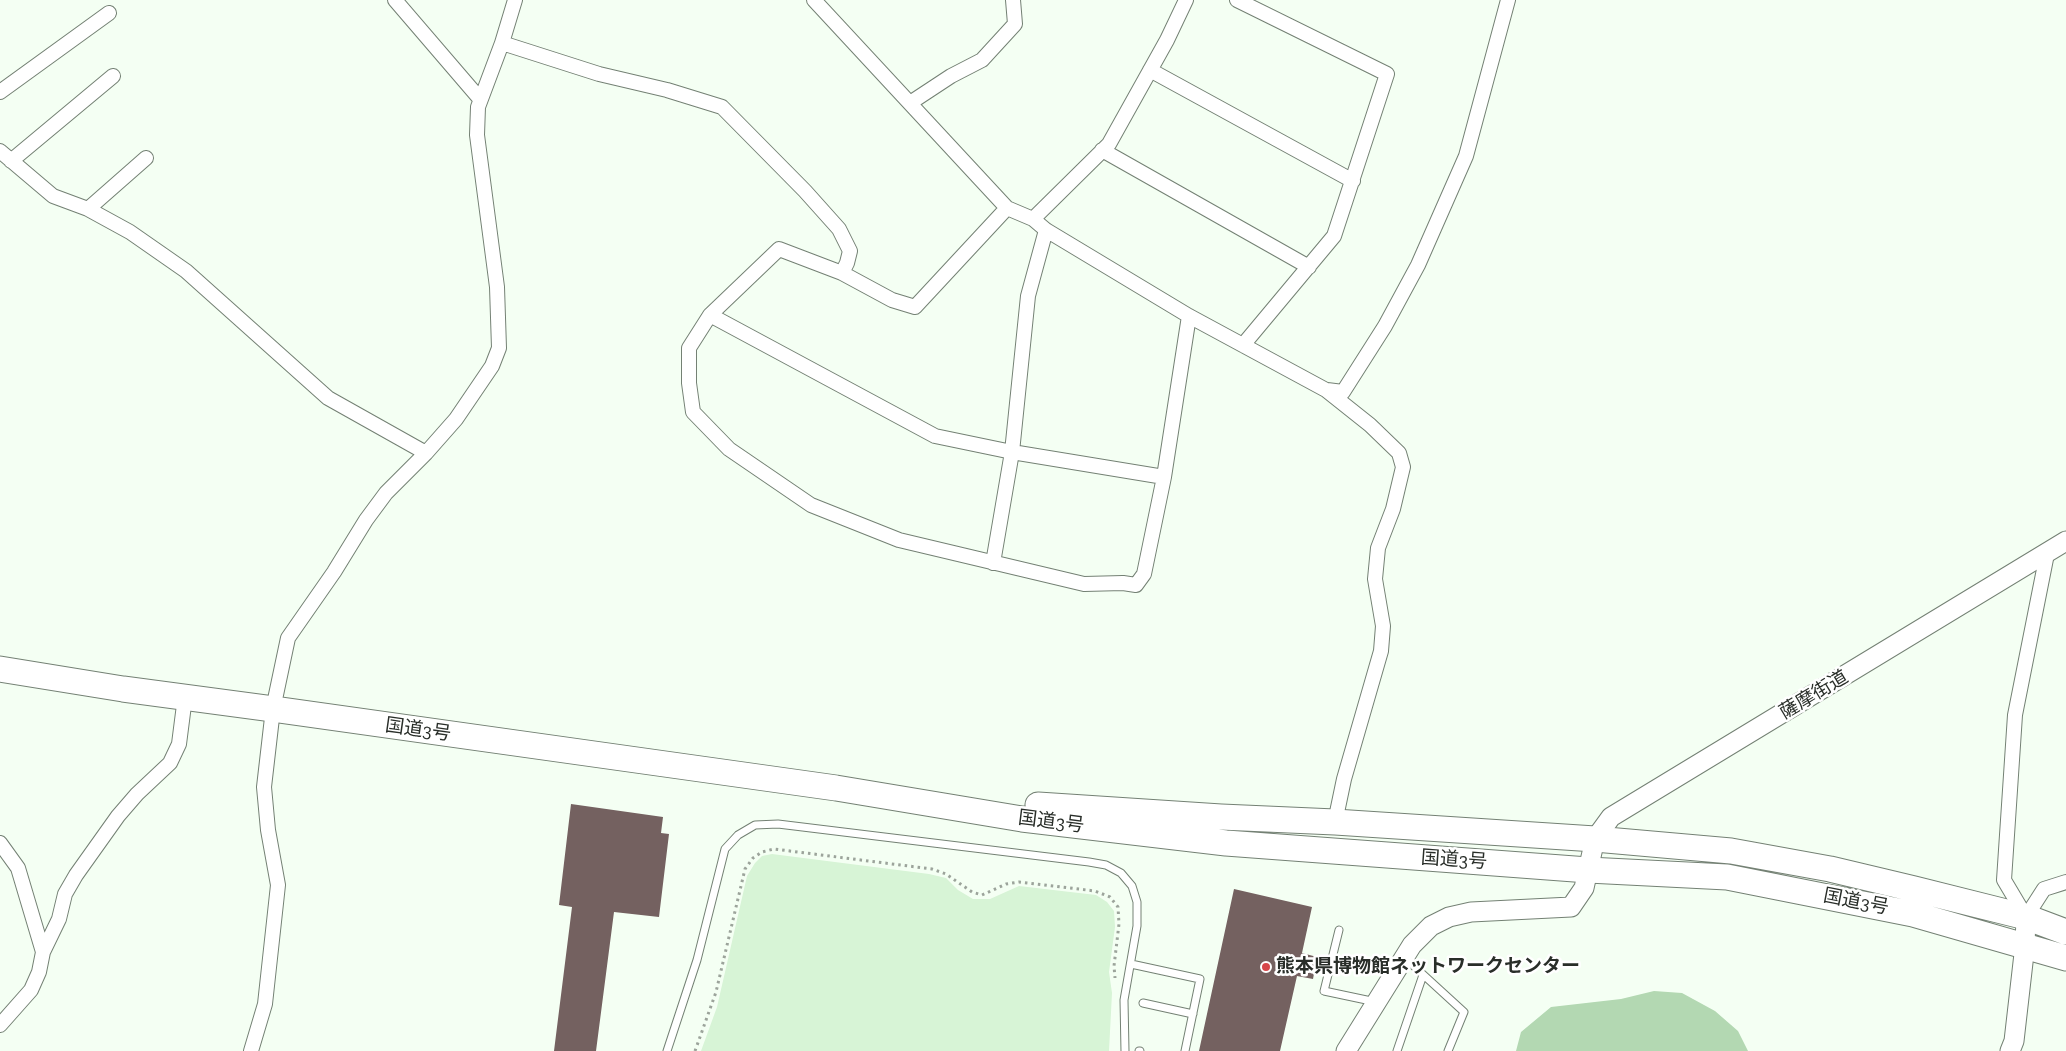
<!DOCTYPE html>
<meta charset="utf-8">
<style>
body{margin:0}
canvas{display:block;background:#f4fff3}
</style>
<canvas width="2066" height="1051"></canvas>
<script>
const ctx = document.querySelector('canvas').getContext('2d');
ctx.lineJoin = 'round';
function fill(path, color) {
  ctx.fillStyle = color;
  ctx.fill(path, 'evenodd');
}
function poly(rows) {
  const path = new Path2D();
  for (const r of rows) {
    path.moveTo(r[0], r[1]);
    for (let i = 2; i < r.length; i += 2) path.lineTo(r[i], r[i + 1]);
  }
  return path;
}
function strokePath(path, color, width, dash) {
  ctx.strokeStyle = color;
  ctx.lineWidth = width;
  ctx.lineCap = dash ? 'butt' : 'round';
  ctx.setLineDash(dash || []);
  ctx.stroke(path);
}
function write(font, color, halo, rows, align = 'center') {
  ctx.font = font + ' "Zilla Slab","Noto Sans JP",serif';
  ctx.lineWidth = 5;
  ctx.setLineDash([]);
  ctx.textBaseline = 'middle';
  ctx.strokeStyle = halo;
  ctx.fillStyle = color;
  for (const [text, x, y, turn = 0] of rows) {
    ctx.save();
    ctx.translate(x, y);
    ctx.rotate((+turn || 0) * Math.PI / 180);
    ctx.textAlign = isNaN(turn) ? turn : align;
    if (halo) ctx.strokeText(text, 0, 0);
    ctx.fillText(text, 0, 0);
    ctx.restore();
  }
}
const green = poly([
 [772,854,929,874,946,878,958,890,973,899,990,899,1019,886,1096,895,1107,902,1114,911,1115,927,1109,972,1112,993,1109,1051,701,1051,717,1007,747,876,755,863,762,856]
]);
const water = poly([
 [1654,991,1682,993,1715,1011,1738,1031,1748,1051,1516,1051,1521,1032,1551,1007,1621,999]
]);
const building = poly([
 [571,804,663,817,661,833,669,834,659,917,614,912,596,1051,554,1051,572,907,559,905],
 [1234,889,1312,907,1302,953,1317,957,1313,979,1297,976,1280,1051,1199,1051]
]);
const path = poly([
 [695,1051,716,992,745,869,753,858,762,852,774,849,932,869,946,874,972,892,982,895,1006,884,1019,882,1095,891,1110,897,1118,907,1119,924,1114,966,1115,978]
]);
const lane = poly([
 [1339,930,1324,991,1376,1002],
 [1405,958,1464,1012,1448,1051],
 [1131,964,1200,979,1185,1051],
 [1143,1003,1193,1014],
 [667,1051,697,960,725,849,738,835,755,825,778,824,1089,862,1106,865,1121,873,1132,886,1137,902,1137,926,1124,1000,1125,1051],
 [1139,1051,1140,1051],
 [1397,1051,1423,975]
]);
const street = poly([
 [395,0,480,99],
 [814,0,1007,208,1033,219,1046,230,1189,316,1326,390,1370,425,1399,453,1403,467,1393,509,1378,548,1375,579,1383,626,1381,651,1344,779,1335,822],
 [1237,0,1387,74,1334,236,1243,345],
 [502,43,599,74,667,90,722,107,805,191,839,229,850,251,847,263,842,273,779,249,710,315,689,348,689,383,693,412,729,449,811,505,899,540,1084,584,1123,583,1136,585,1144,574,1164,477,1189,316],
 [1150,70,1353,181],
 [0,92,109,13],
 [910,103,951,76,982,60,1015,24,1013,0],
 [1102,150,1309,267],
 [0,151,53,196,88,209,130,232,186,271,328,398,426,453],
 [11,161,113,76],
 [88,209,146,158],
 [1033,219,1109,144,1167,40,1186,0],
 [842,273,892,300,915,307,1007,208],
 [710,315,935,436,1012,452,1164,477],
 [1327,390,1343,392,1385,326,1418,265,1466,156,1508,0],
 [2047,554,2015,715,2004,880,2026,917,2044,889,2066,882],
 [993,563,1012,452,1028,296,1046,230],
 [0,843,18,868,43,952],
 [0,1025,31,990,39,972,43,952,59,919,65,894,76,875,118,816,137,794,170,763,179,744,185,697],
 [251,1051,265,1004,278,885,268,830,264,787,273,709,288,638,334,572,366,520,386,493,426,453,456,419,492,366,499,348,497,287,477,135,478,107,502,43,515,0]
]);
const secondary = poly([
 [1346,1051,1412,945,1431,926,1449,917,1471,912,1571,907,1584,888,1595,839,1611,817,2066,541],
 [2010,1051,2014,1041,2025,945,2026,917]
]);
const highway = poly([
 [0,669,123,689,273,709,836,788,1022,819,1226,843,1588,870,1727,877,1913,914,2066,958],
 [1038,805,1221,817,1335,822,1595,839,1731,851,1830,869,1914,889,2026,917,2066,932]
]);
const markers = [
 [1266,967,5,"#d6464a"]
];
const streetNames = [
 ["薩摩街道",1814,695,-31],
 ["国道3号",418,730,8],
 ["国道3号",1051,822,7],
 ["国道3号",1454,860,4],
 ["国道3号",1856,902,11]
];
const poiNames = [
 ["熊本県博物館ネットワークセンター",1276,967]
];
fill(green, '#d7f4d6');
fill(water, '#b3d8b2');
fill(building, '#746160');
strokePath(lane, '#748174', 9);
strokePath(street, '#748174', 16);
strokePath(secondary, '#748174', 21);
strokePath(highway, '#748174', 27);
strokePath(path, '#9ca49b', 3, [2.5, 4]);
strokePath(lane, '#fff', 7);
strokePath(street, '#fff', 14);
strokePath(secondary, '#fff', 19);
strokePath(highway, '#fff', 25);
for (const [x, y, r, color] of markers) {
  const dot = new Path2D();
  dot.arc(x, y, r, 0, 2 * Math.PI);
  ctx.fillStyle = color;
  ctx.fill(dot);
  strokePath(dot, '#fff', 2);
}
write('19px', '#292e29', '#fff', streetNames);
write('bold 19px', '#292e29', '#fff', poiNames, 'left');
</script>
